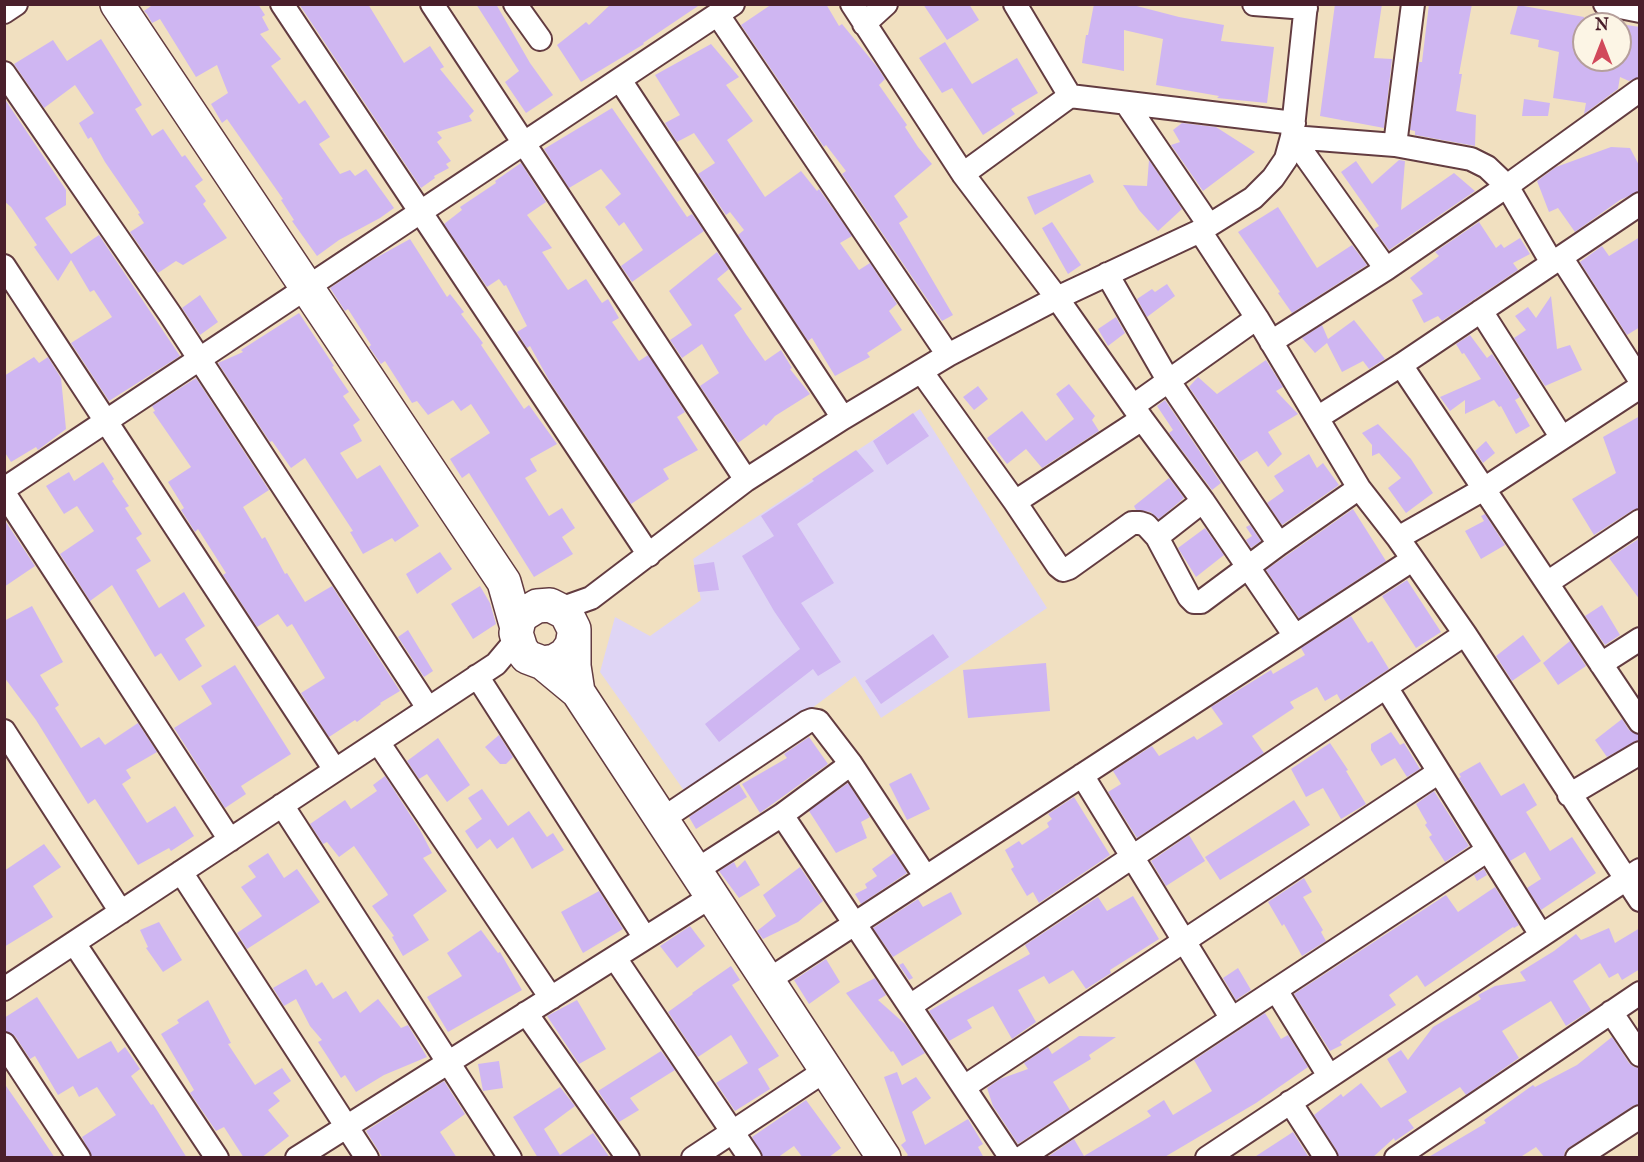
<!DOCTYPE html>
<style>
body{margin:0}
#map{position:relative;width:1644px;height:1162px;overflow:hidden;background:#f1e0c0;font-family:"IM FELL English",serif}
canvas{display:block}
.frame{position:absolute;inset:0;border:6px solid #4a1f2b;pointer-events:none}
.north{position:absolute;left:1572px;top:12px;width:60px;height:60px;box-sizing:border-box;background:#fcf5e5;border:2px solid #b59f9b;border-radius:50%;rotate:0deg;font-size:16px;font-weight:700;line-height:24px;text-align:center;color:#4a1f2b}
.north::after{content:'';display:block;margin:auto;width:21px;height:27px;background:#d1495b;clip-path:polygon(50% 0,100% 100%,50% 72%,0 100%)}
</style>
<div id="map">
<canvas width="1644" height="1162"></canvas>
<div class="frame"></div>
<div class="north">N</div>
</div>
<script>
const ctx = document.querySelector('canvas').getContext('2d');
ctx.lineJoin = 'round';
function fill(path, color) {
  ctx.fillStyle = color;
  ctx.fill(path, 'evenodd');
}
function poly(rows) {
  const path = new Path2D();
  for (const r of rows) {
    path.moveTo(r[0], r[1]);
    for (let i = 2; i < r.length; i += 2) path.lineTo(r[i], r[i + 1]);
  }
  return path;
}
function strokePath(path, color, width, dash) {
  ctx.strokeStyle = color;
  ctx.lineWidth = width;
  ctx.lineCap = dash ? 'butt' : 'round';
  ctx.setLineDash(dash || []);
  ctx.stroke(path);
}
const built = poly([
 [920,409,1047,608,881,718,855,676,690,799,600,672,615,617,650,636,701,600,693,559]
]);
const building = poly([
 [150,4,258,4,265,15,262,17,269,30,260,34,281,59,271,66,299,104,305,100,330,137,319,144,340,174,350,170,355,176,366,169,394,208,380,218,339,240,317,256,292,221,294,220,281,200,283,199,227,119,222,123,211,104,228,93,217,65,196,77,160,19,152,23,147,14,144,11,151,6],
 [299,4,368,4,404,63,430,46,444,67,440,69,474,111,469,116,472,121,437,132,442,138,437,142,451,161,446,164,449,168,434,176,435,178,421,188],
 [476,4,496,4,530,63,553,95,526,113,505,82,519,71],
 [611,4,701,4,643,43,644,44,581,82,557,45,586,22,589,25],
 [772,4,826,4,839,26,842,24,878,68,885,79,879,85,907,125,905,127,918,147,932,164,894,196,908,217,899,223,953,315,942,321,842,174,846,171,826,145,824,147,741,25],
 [923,4,969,4,979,20,947,40],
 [1094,4,1129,4,1179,17,1224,25,1221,41,1274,47,1267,103,1217,98,1219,96,1156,85,1163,39,1124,30,1124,71,1082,63,1086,35,1088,35],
 [1335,4,1382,4,1374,58,1392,59,1384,128,1320,116],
 [1429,4,1472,4,1459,74,1462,74,1456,111,1476,115,1475,146,1415,135,1415,131,1410,130,1419,62,1422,62],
 [1518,5,1584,17,1584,60,1620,60,1620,24,1640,27,1640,77,1629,81,1620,77,1618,89,1584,114,1586,103,1553,98,1559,52,1538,47,1539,40,1510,34],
 [101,39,142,105,135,109,152,136,163,129,182,157,185,155,203,180,195,186,206,201,203,204,227,238,183,265,176,261,158,273,130,232,144,223,138,214,140,213,105,162,91,137,88,139,79,123,94,113,75,85,44,108,14,64,53,40,67,61],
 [945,42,972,84,1017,58,1038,93,1011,109,1015,114,983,135,952,88,942,93,919,58],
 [711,44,739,77,726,85,753,121,727,140,765,197,801,171,817,191,819,189,852,236,840,243,859,270,870,263,897,304,889,311,902,330,867,353,870,357,835,376,812,338,808,341,738,235,744,230,730,212,726,215,698,174,715,163,694,133,677,142,665,123,680,115,655,75],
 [4,98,66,190,66,205,45,218,71,254,99,235,180,356,109,401,71,343,112,317,94,290,90,292,71,260,58,281,34,247,37,245,11,207,4,201],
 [1524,99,1550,103,1548,116,1522,116],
 [612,108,687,217,692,214,704,231,632,282,621,266,643,250,624,222,619,226,605,207,621,194,601,169,569,188,544,149],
 [1182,123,1216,127,1255,152,1203,191,1171,145,1180,142,1173,130],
 [1611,147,1630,148,1640,167,1640,191,1620,200,1575,232,1558,208,1549,212,1537,181,1556,167],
 [1149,160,1182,209,1158,231,1139,210,1123,185,1147,186],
 [1399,160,1405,161,1401,210,1454,173,1475,191,1389,250,1374,229,1379,226,1341,172,1356,161,1372,184],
 [521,163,546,202,527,215,552,248,542,252,568,290,586,279,602,303,608,299,619,318,612,322,639,361,648,355,685,412,677,417,698,450,663,469,669,479,631,504,550,382,530,346,527,348,517,332,527,326,506,285,504,286,499,279,487,287,444,224,462,210,460,207,496,183,495,181],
 [1090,174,1094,182,1035,215,1027,197],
 [1278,207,1317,268,1352,245,1367,265,1292,313,1278,293,1280,292,1238,232],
 [1052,222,1081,265,1068,274,1042,228],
 [1479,222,1496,248,1501,244,1504,248,1520,238,1530,254,1513,263,1518,270,1442,321,1438,316,1424,323,1412,300,1423,294,1410,278,1439,256,1435,252],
 [1640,237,1640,327,1627,335,1580,262,1602,246,1609,256],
 [410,239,447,297,450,294,464,312,461,314,483,343,481,345,524,409,529,405,557,444,530,459,537,471,525,478,549,516,562,508,575,528,562,537,573,554,534,577,469,473,462,478,450,459,490,433,471,404,461,411,453,400,428,415,417,401,412,403,385,361,381,364,369,347,371,345,348,309,345,311,330,288,372,260],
 [717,252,729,269,717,279,742,309,734,315,746,334,765,361,781,350,792,368,790,369,810,394,775,416,766,426,764,424,738,443,700,386,719,373,702,344,682,358,670,340,692,325,669,291],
 [1167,284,1175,296,1147,317,1137,299,1152,289,1155,292],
 [200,295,218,322,200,335,182,308],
 [1551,296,1557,349,1570,345,1582,370,1545,386,1514,338,1526,330,1515,316,1528,307,1536,318],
 [299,313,334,366,332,367,349,392,343,396,360,420,353,425,362,441,340,453,357,479,380,465,419,526,395,542,392,538,363,554,350,532,353,531,305,458,291,468,272,441,270,442,218,363,243,352,241,350],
 [1116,317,1125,333,1108,346,1098,329],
 [1354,320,1385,359,1369,369,1363,361,1342,372,1327,343,1315,353,1302,338,1322,325,1328,339],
 [1470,335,1487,358,1492,354,1520,397,1515,400,1530,426,1516,434,1501,406,1499,407,1494,400,1465,414,1465,400,1450,411,1440,397,1481,379,1464,353,1462,354,1456,344],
 [34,357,39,363,48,357,61,378,66,429,38,450,36,447,11,462,4,451,4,376],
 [1266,360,1283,387,1276,391,1298,414,1268,432,1282,454,1268,467,1257,451,1240,462,1189,387,1198,377,1217,394],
 [196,378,269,490,243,507,262,539,265,537,285,574,287,573,305,602,332,586,400,691,380,703,381,704,357,722,355,720,329,737,301,693,325,678,292,624,287,627,278,614,257,627,223,575,226,573,198,529,195,532,181,510,184,508,168,482,191,467,153,412,155,411,152,406],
 [1069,384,1095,416,1092,420,1099,431,1042,468,1026,449,1007,464,987,438,1022,411,1046,441,1074,419,1056,394],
 [978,386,988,399,974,410,963,397],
 [1165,400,1221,483,1212,490,1169,433,1173,430,1157,406],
 [913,413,929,436,887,465,873,441],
 [1640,416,1640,508,1633,510,1594,535,1572,499,1616,473,1603,437],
 [1378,424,1411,459,1433,493,1406,513,1388,488,1401,478,1379,453,1372,456,1372,445,1362,433],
 [1486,441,1495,453,1483,463,1475,451],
 [856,450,874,471,797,524,834,583,801,603,841,662,818,676,813,669,719,742,705,724,800,649,774,611,742,556,774,536,761,516,814,481,812,479],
 [1309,454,1317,468,1323,463,1339,485,1282,525,1267,503,1284,491,1274,476],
 [103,462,114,479,112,481,129,506,125,508,142,534,136,538,151,561,136,570,159,608,184,592,205,626,185,639,202,666,179,681,161,653,155,657,112,585,90,601,60,554,94,531,77,506,64,514,46,486,69,472,74,481],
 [1169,478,1184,498,1159,519,1150,512,1136,510,1134,506],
 [1353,509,1386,561,1299,618,1266,570],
 [1485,514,1505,545,1481,559,1465,531,1484,521,1481,516],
 [4,519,35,566,4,587],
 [1250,525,1261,541,1251,548,1246,540,1252,536,1246,527],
 [1205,528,1224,555,1196,577,1178,548],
 [1640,538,1640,600,1609,558],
 [440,552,452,569,417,594,406,574],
 [714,562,719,590,698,592,694,565],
 [1407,580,1441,632,1416,648,1382,596],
 [480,586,490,603,496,624,473,639,451,604],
 [1602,605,1620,635,1605,645,1585,616],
 [32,606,63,662,40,675,59,705,55,708,81,748,99,737,105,745,138,723,157,752,126,770,131,778,122,784,147,823,175,806,194,836,171,851,169,848,138,865,95,799,88,804,36,720,4,677,4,621],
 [1351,616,1368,643,1372,641,1389,669,1341,701,1337,694,1325,701,1317,687,1290,702,1294,708,1252,736,1264,753,1137,838,1108,792,1121,784,1113,771,1152,746,1159,756,1194,736,1197,740,1223,724,1211,707,1271,670,1273,674,1305,655,1301,648],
 [408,630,433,671,424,677,398,637],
 [933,634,949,657,881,704,865,681],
 [1523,635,1541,661,1512,681,1496,656],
 [1570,641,1586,666,1558,685,1543,663],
 [1046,663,1050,711,968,718,963,670],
 [235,665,291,754,241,786,246,794,225,808,174,728,212,704,201,686],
 [1622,719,1629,730,1640,735,1640,739,1607,757,1595,740],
 [1391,732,1400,745,1404,743,1420,769,1407,777,1395,758,1381,766,1371,750,1371,744],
 [499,735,513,757,506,764,500,764,485,747],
 [809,737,828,764,760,813,742,784,787,758,784,754],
 [438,738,470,785,447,802,427,774,419,779,407,761],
 [1330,743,1348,770,1346,771,1366,804,1341,819,1323,788,1306,797,1291,769],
 [1480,762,1501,796,1524,783,1537,805,1526,812,1550,851,1572,837,1596,873,1541,910,1527,888,1541,879,1525,852,1510,861,1459,778,1461,777,1459,774],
 [911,773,930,809,907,820,889,784],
 [385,776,420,830,432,853,423,858,447,891,413,915,429,940,403,956,392,937,394,936,372,906,388,895,387,893,354,846,339,857,327,842,323,844,310,824,345,800,351,809,377,791,373,785],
 [848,783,870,817,861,822,867,838,836,853,809,811],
 [739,784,747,797,696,829,689,817],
 [482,789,508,826,529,811,547,837,553,833,564,850,532,869,513,837,497,849,490,839,477,849,465,831,482,819,468,798],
 [1434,791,1469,846,1445,862,1429,837,1432,835,1425,825,1427,823,1416,804],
 [1074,797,1110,855,1039,903,1033,892,1027,896,1011,869,1014,867,1005,850,1019,841,1022,845,1049,827,1047,823,1052,819,1048,814],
 [1294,800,1310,825,1220,880,1205,857],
 [1189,835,1205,861,1166,886,1151,861],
 [44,844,61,867,33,886,53,917,4,947,4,871],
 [268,853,284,878,297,869,320,902,247,949,237,933,262,916,241,887,256,877,248,866],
 [894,853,907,873,861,904,855,894,867,888,865,884,877,876,872,869],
 [745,860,760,885,739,898,719,871,734,862,737,868],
 [800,867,823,901,798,922,763,939,757,931,776,916,763,895],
 [1484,869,1487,875,1477,881,1474,875],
 [1304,878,1312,892,1303,897,1323,930,1321,932,1326,941,1302,956,1284,924,1282,926,1268,902],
 [1495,887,1519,925,1514,928,1513,927,1425,987,1417,975,1389,995,1396,1005,1340,1042,1342,1045,1330,1051,1294,994,1446,895,1458,912],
 [599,891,623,929,583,953,561,912],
 [951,892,962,914,893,957,873,928,918,899,923,907],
 [1133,896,1159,939,1110,970,1111,973,1086,989,1073,970,1049,984,1044,976,1018,990,1036,1022,1012,1039,993,1006,967,1020,972,1028,949,1041,929,1011,1030,954,1025,945,1098,897,1107,911],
 [159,922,182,960,163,972,146,948,148,947,140,930],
 [690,926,705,946,677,968,660,946],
 [1609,928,1615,943,1640,928,1640,969,1622,980,1618,973,1609,978,1600,963,1573,981,1591,1010,1566,1026,1551,1001,1502,1031,1519,1058,1466,1095,1460,1087,1408,1120,1414,1128,1395,1141,1394,1138,1372,1158,1339,1158,1337,1151,1314,1115,1341,1094,1343,1097,1361,1083,1381,1108,1407,1092,1387,1059,1401,1050,1408,1060,1433,1027,1481,999,1478,995,1495,986,1526,981,1520,972,1554,951,1576,934,1581,940],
 [481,930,498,953,500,952,522,990,448,1032,427,997,462,976,447,953],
 [826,959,840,982,809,1004,794,980],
 [903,963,913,978,909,980,899,965],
 [731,966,740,980,732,985,779,1056,758,1069,770,1089,735,1111,716,1083,748,1063,731,1035,698,1057,668,1012,693,994,692,993],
 [1238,968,1251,990,1236,1000,1223,978],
 [306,969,316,986,322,982,333,999,346,991,360,1013,378,999,401,1028,408,1025,427,1057,384,1075,356,1092,345,1075,341,1078,329,1059,318,1042,322,1040,310,1026,296,999,284,1006,273,988],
 [875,978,886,995,878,1000,905,1024,925,1053,902,1066,893,1051,891,1052,846,993],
 [37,997,78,1059,111,1041,118,1053,125,1047,140,1069,131,1076,151,1105,153,1104,187,1158,92,1158,82,1137,116,1115,97,1087,79,1097,73,1086,58,1095,35,1056,30,1059,15,1036,4,1031,4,1018],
 [208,1000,231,1043,228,1044,255,1085,282,1068,291,1081,273,1093,280,1101,268,1110,289,1136,261,1158,244,1158,224,1127,216,1131,190,1093,194,1090,161,1034,179,1023,177,1020],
 [577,1000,606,1049,579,1064,547,1016],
 [1265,1013,1281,1039,1288,1035,1308,1067,1256,1103,1163,1158,1046,1158,1074,1139,1084,1156,1151,1116,1147,1111,1164,1100,1173,1115,1212,1091,1194,1060],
 [1079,1036,1116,1037,1089,1055,1091,1059,1053,1082,1070,1110,1018,1144,993,1106,987,1088,1000,1079,1028,1069,1024,1063,1048,1047,1052,1054],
 [1612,1037,1629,1063,1634,1067,1640,1068,1640,1104,1633,1106,1570,1147,1565,1151,1564,1158,1545,1158,1536,1147,1519,1158,1427,1158,1486,1123,1484,1120,1533,1085,1535,1087,1577,1065],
 [661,1051,675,1070,630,1098,639,1110,619,1122,598,1091],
 [499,1061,503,1088,483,1091,478,1064],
 [897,1072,902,1085,916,1077,931,1098,912,1112,925,1145,968,1119,983,1144,978,1147,984,1158,904,1158,908,1155,901,1145,906,1141,884,1077],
 [444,1081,465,1114,440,1132,457,1158,383,1158,366,1131],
 [4,1083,31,1122,55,1158,4,1158],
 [560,1087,575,1106,544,1129,560,1155,593,1133,610,1158,538,1158,513,1117],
 [806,1100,841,1148,828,1158,803,1158,794,1146,777,1158,763,1158,752,1137],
 [1293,1132,1308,1156,1305,1158,1253,1158]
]);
const street = poly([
 [282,4,649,555],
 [432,4,746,480],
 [515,4,540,39],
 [852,4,963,174,1057,298,1142,419,1203,501,1295,636],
 [1254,4,1306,8],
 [1605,4,1640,11],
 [4,12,16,4],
 [718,15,948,355],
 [864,24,886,4],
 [4,73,170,314,428,708],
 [620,80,843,418],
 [1070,96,1294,123],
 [1126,103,1209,225],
 [1292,137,1395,145,1471,159,1487,167,1507,186,1552,263],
 [1292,137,1386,269],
 [1395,145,1413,4],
 [963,174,1070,96,1015,4],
 [1200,231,1257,318,1359,488,1398,538,1465,634,1640,900],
 [1561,257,1640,380],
 [4,266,335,770],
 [1107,274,1168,380,1279,544],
 [1481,311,1562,438],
 [1271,342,1386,269,1507,186,1640,90],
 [1401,365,1640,722],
 [921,371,1015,502,1058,566,1063,570,1069,568,1132,523,1140,523,1146,525,1157,537,1189,597,1194,602,1201,602,1279,544,1359,488],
 [1133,406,1257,318],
 [1317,418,1401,365,1640,204],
 [4,489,733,4],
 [4,493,230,840],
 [1015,502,1142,419],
 [1157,537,1203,501],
 [1398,538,1484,489,1640,387],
 [1547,583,1640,521],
 [560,609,591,598,746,480,843,418,948,355,1057,298,1200,231,1253,198,1273,178,1286,159,1292,137,1306,4],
 [1601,664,1640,639],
 [477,676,645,938],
 [1386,687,1541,935],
 [4,731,121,912],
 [378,742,551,998],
 [1082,775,1232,1019],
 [1569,795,1640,753],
 [282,805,510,1158],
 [782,815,1011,1158],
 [661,820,807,722,812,720,818,721,851,764,925,876],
 [695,871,782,815,851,764],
 [181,872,367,1158],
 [74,943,217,1158],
 [615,958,750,1158],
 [767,981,1412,560],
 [4,989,496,664,517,639],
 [1276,990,1329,1076],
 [910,1006,1465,634],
 [1611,1012,1640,1055],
 [526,1013,628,1158],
 [4,1044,79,1158],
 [964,1087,1439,772],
 [1290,1102,1326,1158],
 [297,1158,712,896],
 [693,1158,826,1070],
 [1021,1158,1488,850],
 [1207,1158,1640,870],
 [1396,1158,1640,993],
 [1577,1158,1640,1117]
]);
const secondary = poly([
 [117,4,504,582,517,628],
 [574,634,572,645,565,655,555,661,543,663,527,657,521,649,516,633,519,620,524,614,537,606,550,605,566,613,574,629,574,666,578,692],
 [543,663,578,692,884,1158]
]);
fill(built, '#dfd5f5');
fill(building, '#cfb6f2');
strokePath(street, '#633c41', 26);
strokePath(secondary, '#633c41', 36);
strokePath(street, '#fff', 22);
strokePath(secondary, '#fff', 33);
</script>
